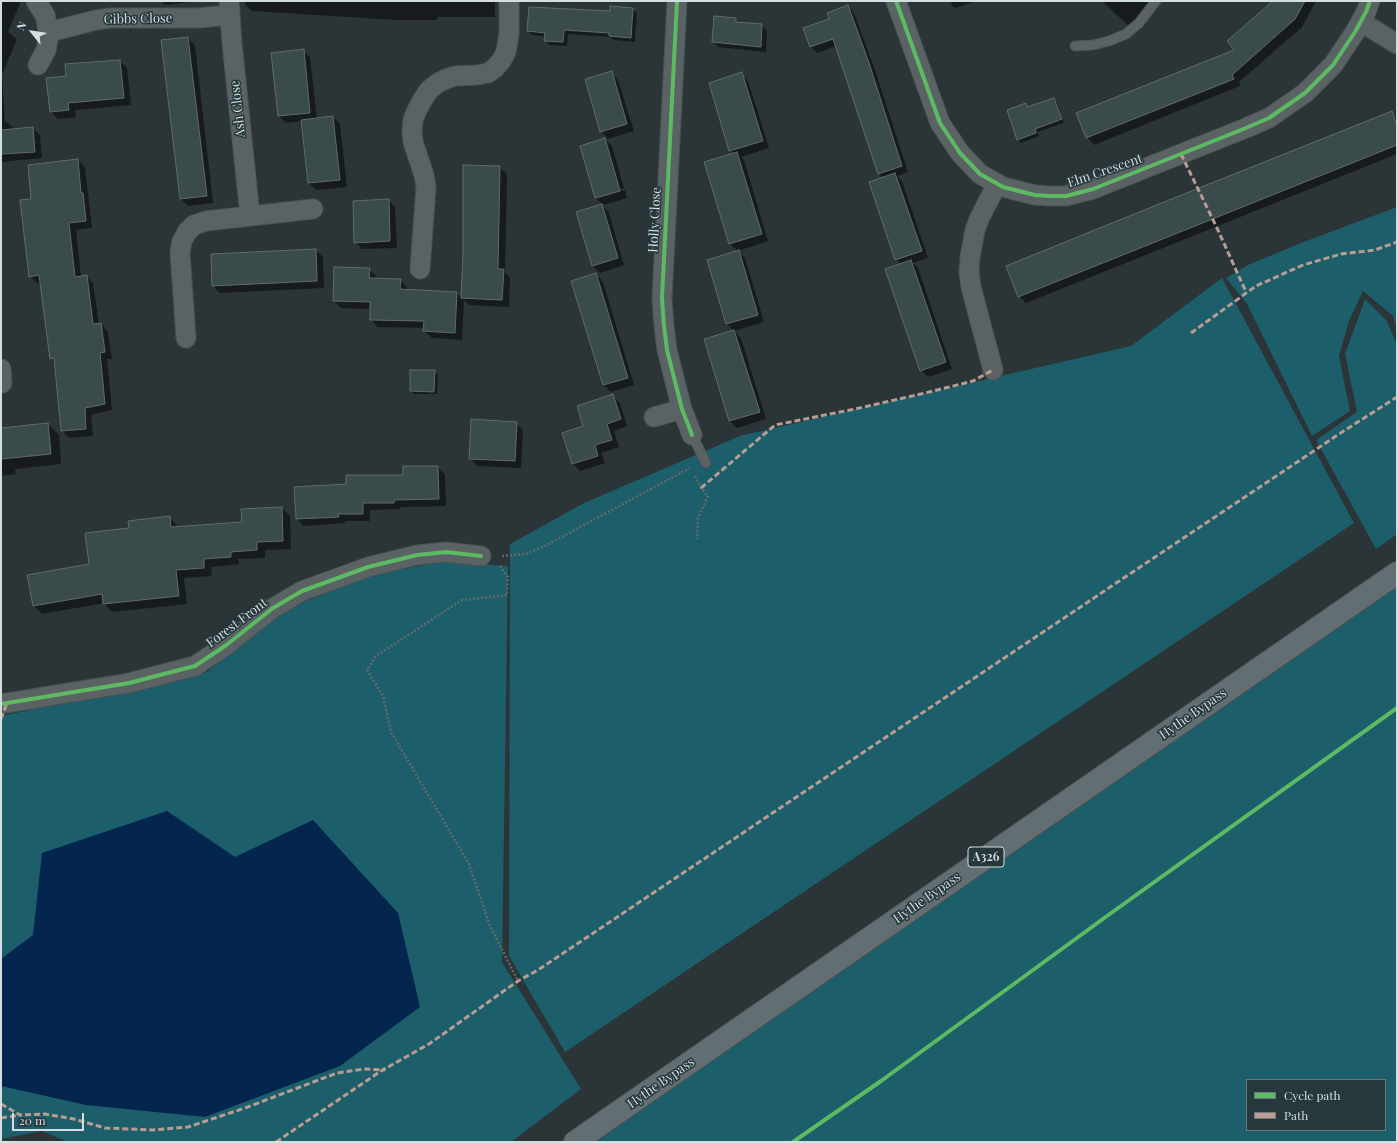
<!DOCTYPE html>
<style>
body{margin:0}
#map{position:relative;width:1398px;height:1143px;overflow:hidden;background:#2b3437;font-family:"Playfair Display",serif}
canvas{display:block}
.frame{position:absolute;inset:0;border:2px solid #d3dee0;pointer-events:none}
.legend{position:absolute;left:1246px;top:1079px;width:140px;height:52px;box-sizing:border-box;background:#26383c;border:1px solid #6b7a7e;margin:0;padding:5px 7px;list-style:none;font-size:12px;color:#d3dee0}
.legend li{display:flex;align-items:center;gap:8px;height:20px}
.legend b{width:20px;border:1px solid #6b7a7e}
.north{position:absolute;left:12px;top:12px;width:40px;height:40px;-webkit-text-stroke:3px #26383c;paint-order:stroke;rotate:300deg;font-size:11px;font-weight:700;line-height:16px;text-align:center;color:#d3dee0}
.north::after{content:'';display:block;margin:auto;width:14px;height:18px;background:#d3dee0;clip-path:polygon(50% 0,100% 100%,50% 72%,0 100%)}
.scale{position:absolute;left:12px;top:1113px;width:72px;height:18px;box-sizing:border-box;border:2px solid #d3dee0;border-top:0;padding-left:5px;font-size:12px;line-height:14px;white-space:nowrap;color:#d3dee0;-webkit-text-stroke:3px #26383c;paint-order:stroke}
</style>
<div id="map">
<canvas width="1398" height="1143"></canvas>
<div class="frame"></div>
<ul class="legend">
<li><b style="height:5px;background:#5cba63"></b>Cycle path</li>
<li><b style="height:5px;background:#b99d93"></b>Path</li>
</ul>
<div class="north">N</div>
<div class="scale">20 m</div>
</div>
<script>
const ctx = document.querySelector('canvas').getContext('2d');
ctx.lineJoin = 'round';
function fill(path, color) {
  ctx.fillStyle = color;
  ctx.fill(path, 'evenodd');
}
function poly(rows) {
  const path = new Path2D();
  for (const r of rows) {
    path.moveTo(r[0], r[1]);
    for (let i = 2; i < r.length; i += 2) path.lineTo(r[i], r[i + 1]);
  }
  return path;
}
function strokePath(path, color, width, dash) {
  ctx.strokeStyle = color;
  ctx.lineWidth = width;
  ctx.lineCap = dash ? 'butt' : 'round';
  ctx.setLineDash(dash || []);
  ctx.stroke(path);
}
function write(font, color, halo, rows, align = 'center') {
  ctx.font = font + ' "Playfair Display",serif';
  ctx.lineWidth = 3;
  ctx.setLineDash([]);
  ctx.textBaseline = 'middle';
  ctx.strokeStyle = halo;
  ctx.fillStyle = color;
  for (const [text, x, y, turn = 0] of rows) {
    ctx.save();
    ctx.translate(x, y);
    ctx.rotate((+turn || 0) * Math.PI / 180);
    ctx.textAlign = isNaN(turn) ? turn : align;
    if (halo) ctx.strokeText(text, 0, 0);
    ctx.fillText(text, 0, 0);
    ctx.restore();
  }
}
const green = poly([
 [1397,207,1397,330,1393,316,1363,291,1349,321,1339,356,1350,411,1312,436,1247,304,1226,278,1248,265,1301,243],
 [1222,278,1354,523,565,1052,509,956,510,544,584,503,740,436,1131,346],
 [1365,299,1387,321,1397,345,1397,534,1376,549,1316,440,1357,412,1345,354],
 [445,561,508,566,502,962,581,1089,511,1142,68,1142,42,1131,1,1139,1,716,207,672,281,611,375,574],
 [1397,585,1397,1142,594,1142],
 [1247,1080,1385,1080,1385,1130,1247,1130]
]);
const water = poly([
 [167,811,235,857,313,820,398,913,420,1007,340,1066,205,1117,86,1105,1,1086,1,959,33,935,42,853]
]);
const shadow = poly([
 [1,1,21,1,8,32,17,39,2,75,5,122,7,122,15,129,32,128,40,135,42,158,1,162],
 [161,1,190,1,190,2,165,5],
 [245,1,495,1,495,17,437,17,437,20,396,20,252,11,245,5],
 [950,1,972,1,973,2,955,8,952,5],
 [1102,1,1148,1,1153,6,1132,29],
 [1274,1,1316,1,1302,27,1239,82,1240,86,1094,145,1087,137,1236,50],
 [848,6,854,13,875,70,908,172,897,176,902,181,928,258,913,263,918,268,952,369,928,377,921,370,901,264,896,259,883,178,878,173,836,46,817,53,811,47,830,20],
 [632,9,637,13,635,42,614,40,610,37,568,34,567,46,549,45,545,40,545,36,532,35,528,31],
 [736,19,741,24,762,25,767,31,766,52,718,47,713,42],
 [188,38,195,45,213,203,188,206,181,199],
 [303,50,310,57,317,119,333,117,340,124,347,187,316,190,309,183,302,121,286,123,279,116,272,53],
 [120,61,127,68,131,105,75,110,76,117,58,119,51,112,67,77],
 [611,72,618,80,634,131,608,139,601,131],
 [741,74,748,81,769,148,741,157,744,160,768,241,738,251,745,258,764,322,734,331,727,324,738,251,730,244,706,163,734,154,730,150],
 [1054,99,1057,102,1064,123,1037,132,1039,136,1021,143,1018,139,1026,104,1029,108],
 [1391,112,1397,118,1397,154,1026,303,1019,296],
 [605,139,612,146,624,188,599,196,599,198,625,190,627,198,603,205,596,198,581,146],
 [78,160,85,167,92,228,76,230,81,277,86,276,93,283,99,325,101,324,108,332,112,359,107,359,112,410,91,415,93,436,69,438,62,430,55,362,51,358,41,283,37,283,30,276,32,200],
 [499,167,507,174,505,272,510,278,509,307,469,305,464,300,462,340,432,338,424,331,425,328,378,327,371,320,371,309,341,308,334,301,369,269,376,276,376,279,400,280,407,287,407,290,457,293,462,298,464,254],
 [388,200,395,207,397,248,362,249,355,242],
 [602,205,609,213,624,265,600,273,593,266],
 [316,250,323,257,324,288,220,293,213,286],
 [596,274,603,282,634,385,611,392,604,385,573,282],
 [734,331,741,338,766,419,737,428,730,421,706,340],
 [434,371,438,375,437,394,414,394,411,391],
 [613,396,620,403,627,426,614,431,619,447,601,453,605,463,580,471,573,464,585,427],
 [516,423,523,430,521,468,477,466,470,458],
 [48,424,59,435,61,464,15,469,16,474,1,476,1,426,4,429],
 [438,467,445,474,446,506,400,507,400,509,370,510,370,521,345,521,345,523,304,526,297,519,347,485,404,476],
 [282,508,290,516,291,549,265,550,265,558,238,559,239,564,211,567,212,576,184,578,187,604,112,612,104,603,42,614,34,606,28,576,90,565,130,529,169,517,178,527,243,522]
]);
const building = poly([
 [1273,1,1305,1,1295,19,1232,75,1234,79,1086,138,1076,113,1234,50,1227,41,1273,1],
 [848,5,869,63,902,166,878,174,833,39,810,47,803,28,829,19,827,13,848,5],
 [610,6,633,8,631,38,609,36,609,33,564,30,563,42,544,41,545,33,527,31,529,7,610,11,610,6],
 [714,16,736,18,736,22,762,24,761,47,712,42,714,16],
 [188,37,207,196,180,199,161,40,188,37],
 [304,49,310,113,278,116,271,53,304,49],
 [120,60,124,98,68,103,69,110,50,112,46,78,66,76,65,64,120,60],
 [612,71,627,124,600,132,585,79,612,71],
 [742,72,763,141,729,151,709,83,742,72],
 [1054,98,1062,119,1035,129,1036,133,1017,140,1007,110,1026,103,1027,107,1054,98],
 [1392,111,1397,125,1397,145,1018,297,1006,266,1164,202,1392,111],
 [333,116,340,180,308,183,301,120,333,116],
 [33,127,35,152,1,154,1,130,33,127],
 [605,138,620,191,595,198,580,146,605,138],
 [737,152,762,234,729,244,704,162,737,152],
 [78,159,81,193,83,193,86,221,69,223,75,277,87,275,93,324,101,323,105,352,100,353,105,404,85,408,86,429,61,431,54,358,50,359,39,275,29,277,20,200,31,199,28,165,78,159],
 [463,165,500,166,498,269,504,269,502,300,461,298,463,254,463,165],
 [895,173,922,251,895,260,869,182,895,173],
 [389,199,390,241,354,243,353,201,389,199],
 [602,204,618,258,592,266,576,212,602,204],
 [316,249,317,281,212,286,211,254,316,249],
 [739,250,758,315,726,324,707,260,739,250],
 [911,260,946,362,920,371,885,269,911,260],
 [334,267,370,268,369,278,401,279,400,289,457,292,455,333,423,331,424,321,370,320,370,302,333,301,334,267],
 [596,273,628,378,603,385,571,281,596,273],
 [734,330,760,412,729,421,704,339,734,330],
 [410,370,435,370,434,392,410,391,410,370],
 [613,394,621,419,607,424,612,440,595,445,598,456,572,464,562,433,583,426,577,406,613,394],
 [471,419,517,422,515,461,469,459,471,419],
 [48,423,51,454,1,459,1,428,48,423],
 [403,466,438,466,439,499,394,500,394,503,363,503,363,514,338,514,339,517,296,519,294,487,346,484,346,475,403,475,403,466],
 [282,507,283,541,257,542,257,550,231,552,231,557,204,559,204,568,176,570,179,596,103,604,102,594,33,606,27,575,89,564,85,533,129,528,128,521,170,516,171,527,242,522,241,509,282,507]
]);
const path = poly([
 [695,476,701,488,708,496,698,518,697,539],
 [502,556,525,554,543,547,690,468],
 [500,566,508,577,507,595,462,600,376,656,367,670,383,696,391,732,469,864,490,926,518,981]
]);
const lane = poly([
 [1075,46,1093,45,1109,41,1126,34,1139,23,1156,1],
 [692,435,706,463]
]);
const street = poly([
 [36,1,45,15,49,35,46,50,38,65],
 [229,1,232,43,250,216],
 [677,1,662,298,664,326,667,350,682,409,692,435],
 [896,1,940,123,960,153,980,174,1003,187,1035,195,1049,196,1066,196,1093,189,1246,128,1269,118,1305,93,1333,65,1355,32,1366,12,1370,1],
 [1361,22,1397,44],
 [49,32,96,20,110,18,198,18,230,15],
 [420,269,426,187,424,175,413,142,412,131,413,120,417,110,423,99,429,90,438,83,446,79,455,76,477,75,488,73,495,68,501,61,506,52,509,34,509,1],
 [186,338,180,252,182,241,187,232,194,225,206,221,313,209],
 [1,369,2,383],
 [993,370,971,287,969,272,970,257,975,230,979,219,997,184],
 [654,417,682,409],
 [1,704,129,683,195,666,225,646,273,608,302,591,368,567,417,555,446,552,481,556]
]);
const primary = poly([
 [575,1142,1397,573]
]);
const quiet = poly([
 [1181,154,1217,228,1246,292],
 [1191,333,1256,286,1303,265,1341,254,1375,250,1397,242],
 [701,488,775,425,855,409,925,393,973,381,993,370],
 [1,719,7,703],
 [1,1104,20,1115,45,1114,74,1119,105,1128,153,1130,188,1127,245,1108,337,1073,364,1069,385,1070],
 [1,1118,20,1115],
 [276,1142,381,1071,429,1044,518,981,538,970,1336,436,1397,397]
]);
const cycleway = poly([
 [677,1,662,298,664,326,667,350,682,409,692,435],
 [896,1,940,123,960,153,980,174,1003,187,1035,195,1049,196,1066,196,1093,189,1246,128,1269,118,1305,93,1333,65,1355,32,1366,12,1370,1],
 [1,704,129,683,195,666,225,646,273,608,302,591,368,567,417,555,446,552,481,556],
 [793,1142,881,1081,1107,916,1397,708]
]);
const shields = [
 [986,857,36]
];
const shieldNames = [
 ["A326",986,857]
];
const streetNames = [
 ["Gibbs Close",138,19,-1],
 ["Ash Close",238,109,-96],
 ["Elm Crescent",1105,171,-19],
 ["Holly Close",655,220,-87],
 ["Forest Front",237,623,-37],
 ["Hythe Bypass",1193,714,-35],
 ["Hythe Bypass",927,898,-35],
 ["Hythe Bypass",661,1083,-35]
];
fill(green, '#1c5e6a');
fill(water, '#04254d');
fill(shadow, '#0007');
fill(building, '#3a4b4c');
strokePath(building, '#626a6b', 1);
strokePath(lane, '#495254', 11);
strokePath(street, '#495254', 21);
strokePath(primary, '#495254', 24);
strokePath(path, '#62696a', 2.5, [2, 2]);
strokePath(lane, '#5b6264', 9);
strokePath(street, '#5b6264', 19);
strokePath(primary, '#626e72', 22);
strokePath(quiet, '#b99d93', 3, [6, 3]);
strokePath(cycleway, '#5cba63', 4);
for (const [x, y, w] of shields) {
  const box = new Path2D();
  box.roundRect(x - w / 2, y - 10, w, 20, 3);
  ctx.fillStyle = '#26383c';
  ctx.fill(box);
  strokePath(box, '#d3dee0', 1);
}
write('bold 12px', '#d3dee0', null, shieldNames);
write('13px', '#d3dee0', '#26383c', streetNames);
</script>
